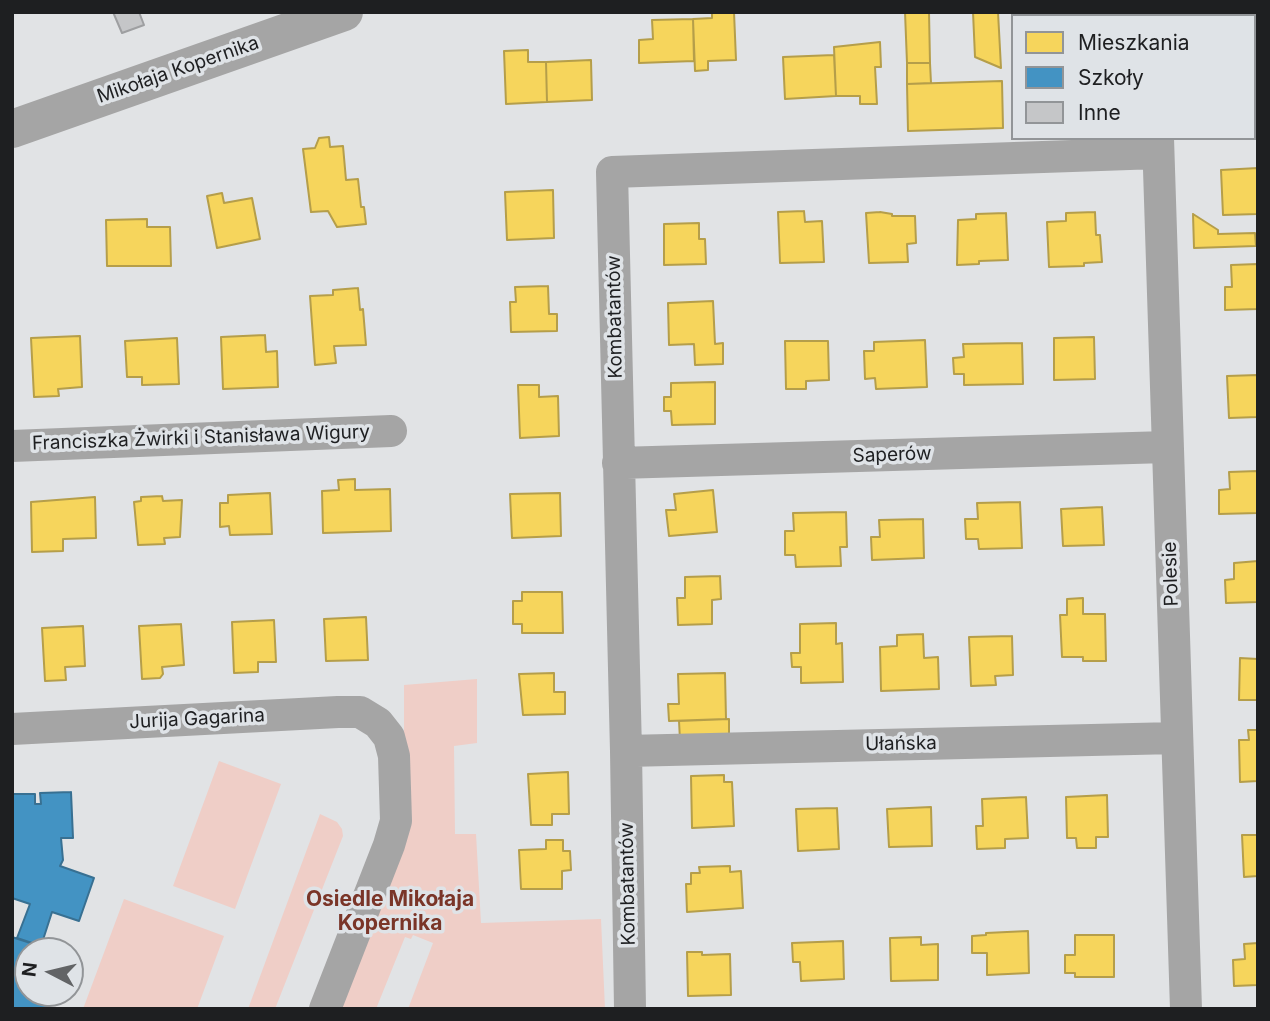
<!DOCTYPE html>
<meta charset="utf-8">
<style>
body{margin:0}
#map{position:relative;width:1270px;height:1021px;overflow:hidden;background:#e1e3e5;font-family:Inter,sans-serif}
canvas{display:block}
.frame{position:absolute;inset:0;border:14px solid #1e1f21;pointer-events:none}
.legend{position:absolute;left:1011px;top:14px;width:245px;height:126px;box-sizing:border-box;background:#dfe3e7;border:2px solid #929598;margin:0;padding:9px 12px;list-style:none;font-size:21px;color:#1e1f21}
.legend li{display:flex;align-items:center;gap:14px;height:35px}
.legend b{width:35px;border:2px solid #929598}
.north{position:absolute;left:14px;top:937px;width:70px;height:70px;box-sizing:border-box;background:#dfe3e7;border:2px solid #929598;border-radius:50%;rotate:277deg;font-size:19px;font-weight:700;line-height:28px;text-align:center;color:#1e1f21}
.north::after{content:'';display:block;margin:auto;width:24px;height:32px;background:#626466;clip-path:polygon(50% 0,100% 100%,50% 72%,0 100%)}
</style>
<div id="map">
<canvas width="1270" height="1021"></canvas>
<div class="frame"></div>
<ul class="legend">
<li><b style="height:19px;background:#f6d55c"></b>Mieszkania</li>
<li><b style="height:19px;background:#4393c3"></b>Szkoły</li>
<li><b style="height:19px;background:#c5c6c8"></b>Inne</li>
</ul>
<div class="north">N</div>
</div>
<script>
const ctx = document.querySelector('canvas').getContext('2d');
ctx.lineJoin = 'round';
function fill(path, color) {
  ctx.fillStyle = color;
  ctx.fill(path, 'evenodd');
}
function poly(rows) {
  const path = new Path2D();
  for (const r of rows) {
    path.moveTo(r[0], r[1]);
    for (let i = 2; i < r.length; i += 2) path.lineTo(r[i], r[i + 1]);
  }
  return path;
}
function strokePath(path, color, width, dash) {
  ctx.strokeStyle = color;
  ctx.lineWidth = width;
  ctx.lineCap = dash ? 'butt' : 'round';
  ctx.setLineDash(dash || []);
  ctx.stroke(path);
}
function write(font, color, halo, rows, align = 'center') {
  ctx.font = font + ' Inter,sans-serif';
  ctx.lineWidth = 7;
  ctx.setLineDash([]);
  ctx.textBaseline = 'middle';
  ctx.strokeStyle = halo;
  ctx.fillStyle = color;
  for (const [text, x, y, turn = 0] of rows) {
    ctx.save();
    ctx.translate(x, y);
    ctx.rotate((+turn || 0) * Math.PI / 180);
    ctx.textAlign = isNaN(turn) ? turn : align;
    if (halo) ctx.strokeText(text, 0, 0);
    ctx.fillText(text, 0, 0);
    ctx.restore();
  }
}
const green = poly([
 [477,679,477,743,454,746,455,834,476,834,481,923,601,919,605,1009,408,1009,433,943,413,935,411,939,405,937,376,1009,338,1009,404,841,404,685],
 [219,761,281,784,235,909,173,886],
 [320,814,337,822,342,829,343,836,275,1009,248,1009],
 [124,899,224,936,197,1009,83,1009]
]);
const homes = poly([
 [712,12,734,12,736,60,708,61,708,70,695,71,693,19,712,18,712,12],
 [905,12,929,12,930,63,907,63,905,12],
 [973,12,998,12,1001,68,975,57,973,12],
 [1216,12,1258,12,1258,24,1254,24,1254,16,1216,16,1216,12],
 [693,19,694,61,639,63,639,40,653,39,652,20,693,19],
 [880,42,881,67,875,67,877,104,860,104,860,96,836,96,834,47,880,42],
 [528,50,528,62,546,62,547,102,506,104,504,51,528,50],
 [834,55,836,96,785,99,783,57,834,55],
 [591,60,592,100,547,102,546,62,591,60],
 [907,63,930,63,931,83,907,84,907,63],
 [1002,81,1003,128,908,131,907,84,1002,81],
 [1254,81,1258,81,1258,123,1254,123,1254,81],
 [329,137,330,147,343,146,346,180,358,179,361,207,364,207,366,224,337,227,328,211,311,212,303,149,315,148,319,138,329,137],
 [1258,168,1258,214,1223,215,1221,170,1258,168],
 [553,190,554,238,507,240,505,192,553,190],
 [222,193,224,203,252,198,260,239,217,248,207,196,222,193],
 [804,211,805,222,822,221,824,262,780,263,778,212,804,211],
 [880,212,892,214,892,216,915,216,916,243,907,244,908,262,869,263,866,213,880,212],
 [1095,212,1096,235,1100,235,1102,262,1084,263,1084,266,1049,267,1047,222,1066,221,1066,213,1095,212],
 [1006,213,1008,260,979,261,979,264,957,265,958,220,976,219,976,214,1006,213],
 [1193,214,1218,230,1218,234,1255,233,1256,246,1194,248,1193,214],
 [147,219,147,227,170,227,171,266,107,266,106,220,147,219],
 [699,223,699,239,705,239,706,264,664,265,664,224,699,223],
 [1258,264,1258,309,1225,310,1225,287,1232,287,1231,265,1258,264],
 [548,286,549,314,557,314,557,331,511,332,510,302,516,302,515,287,548,286],
 [358,288,360,310,363,309,366,345,334,346,336,363,315,365,310,296,333,295,333,290,358,288],
 [713,301,715,344,723,343,723,364,695,365,694,344,669,345,668,303,713,301],
 [265,335,266,352,277,351,278,387,223,389,221,337,265,335],
 [80,336,82,387,58,389,59,396,34,397,31,338,80,336],
 [1094,337,1095,379,1054,380,1054,338,1094,337],
 [177,338,179,384,142,385,142,377,127,377,125,341,177,338],
 [925,340,927,387,876,389,875,378,865,379,864,351,874,351,874,342,925,340],
 [785,341,828,341,829,380,806,381,806,389,786,389,785,341],
 [1022,343,1023,384,964,385,964,374,954,374,953,358,964,357,963,344,1022,343],
 [1258,375,1258,417,1229,418,1227,376,1258,375],
 [715,382,715,424,672,425,671,411,664,411,664,397,671,397,671,383,715,382],
 [518,385,539,385,539,397,558,396,559,436,520,438,518,385],
 [1258,471,1258,513,1219,514,1219,490,1230,489,1229,472,1258,471],
 [355,479,355,490,390,489,391,531,323,533,322,491,339,490,338,480,355,479],
 [713,490,717,532,669,536,666,510,676,510,674,494,713,490],
 [270,493,272,534,230,535,229,526,220,527,220,503,228,503,228,495,270,493],
 [560,493,561,536,512,538,510,494,560,493],
 [162,496,163,501,182,500,180,537,164,538,165,544,138,545,134,502,141,501,141,497,162,496],
 [95,497,96,538,63,539,63,551,32,552,31,502,95,497],
 [1020,502,1022,548,979,549,978,539,966,539,965,519,978,519,977,503,1020,502],
 [1102,507,1104,545,1063,546,1061,509,1102,507],
 [846,512,847,547,840,547,841,566,796,567,795,555,785,555,785,531,794,531,793,513,846,512],
 [923,519,924,558,872,560,871,537,880,537,879,520,923,519],
 [1258,561,1258,602,1226,603,1225,580,1234,579,1234,563,1258,561],
 [720,576,721,599,712,600,712,624,678,625,677,598,685,598,685,577,720,576],
 [522,592,562,592,563,633,522,633,522,624,513,624,513,601,522,601,522,592],
 [1083,598,1083,614,1105,614,1106,661,1083,661,1083,657,1062,657,1060,615,1067,615,1067,599,1083,598],
 [366,617,368,660,326,661,324,619,366,617],
 [274,620,276,662,258,662,258,672,234,673,232,622,274,620],
 [836,623,836,644,842,643,843,682,801,683,801,667,792,667,791,653,800,653,800,624,836,623],
 [181,624,184,665,162,667,163,674,160,678,142,679,139,626,181,624],
 [83,626,85,666,65,667,66,680,45,681,42,628,83,626],
 [923,634,924,658,938,657,939,689,881,691,880,647,897,646,897,635,923,634],
 [1012,636,1013,675,995,676,996,685,971,686,969,637,1012,636],
 [1240,658,1258,659,1258,700,1239,700,1240,658],
 [554,673,554,692,565,692,565,714,523,715,519,674,554,673],
 [725,673,726,719,669,721,668,704,679,704,678,674,725,673],
 [729,719,729,738,680,740,679,721,729,719],
 [1248,730,1258,730,1258,781,1240,782,1239,740,1249,740,1248,730],
 [568,772,569,814,552,814,552,825,531,825,528,774,568,772],
 [724,775,724,782,732,782,734,826,692,828,691,776,724,775],
 [1107,795,1108,837,1096,837,1096,848,1077,848,1076,838,1067,838,1066,797,1107,795],
 [1026,797,1028,838,1005,839,1005,848,977,849,976,826,983,826,982,799,1026,797],
 [931,807,932,846,889,847,887,809,931,807],
 [837,808,839,849,798,851,796,809,837,808],
 [1242,835,1258,835,1258,876,1244,877,1242,835],
 [546,840,563,840,563,851,570,851,571,870,562,871,562,889,521,889,519,850,546,849,546,840],
 [730,866,730,872,741,871,743,908,687,912,686,884,691,884,691,873,700,873,699,867,730,866],
 [1028,931,1029,973,987,975,987,953,972,953,972,936,986,935,986,933,1028,931],
 [1075,935,1114,935,1114,977,1075,977,1075,973,1065,973,1065,955,1075,955,1075,935],
 [921,937,921,945,938,944,938,980,891,981,890,938,921,937],
 [843,941,844,979,801,981,800,962,793,962,792,943,843,941],
 [1258,943,1258,985,1234,986,1233,960,1245,959,1244,944,1258,943],
 [687,952,702,952,702,955,730,954,731,995,688,996,687,952]
]);
const schools = poly([
 [71,792,73,838,61,838,63,860,60,866,94,878,79,921,52,912,41,946,17,938,30,904,12,898,12,794,35,794,35,804,41,804,40,793,71,792],
 [12,937,55,951,28,951,28,993,52,993,47,1009,12,1009,12,937]
]);
const building = poly([
 [113,12,139,12,144,25,122,33,113,12]
]);
const minor = poly([
 [1154,12,1154,16],
 [1158,138,1186,1009],
 [12,446,391,431],
 [618,463,1167,447],
 [12,729,338,712,360,712,378,723,389,737,394,756,396,821,389,845,325,1009],
 [626,751,1176,738],
 [630,1009,626,751,612,172,1158,153]
]);
const tertiary = poly([
 [12,129,344,12]
]);
const streetNames = [
 ["Mikołaja Kopernika",178,70,-19],
 ["Kombatantów",615,317,-91],
 ["Franciszka Żwirki i Stanisława Wigury",201,438,-2],
 ["Saperów",892,455,-2],
 ["Polesie",1171,574,-92],
 ["Jurija Gagarina",197,719,-3],
 ["Ułańska",901,744,-1],
 ["Kombatantów",628,884,-91]
];
const neighbourhoodNames = [
 ["Osiedle Mikołaja",390,900],
 ["Kopernika",390,924]
];
fill(green, '#efcec7');
fill(homes, '#f6d55c');
strokePath(homes, '#b59e4a', 2);
fill(schools, '#4393c3');
strokePath(schools, '#387092', 2);
fill(building, '#c5c6c8');
strokePath(building, '#9e9fa1', 2);
strokePath(minor, '#a5a5a5', 32);
strokePath(tertiary, '#a5a5a5', 38);
write('19px', '#1e1f21', '#dfe3e7', streetNames);
write('bold 21px', '#7a3528', '#dfe3e7', neighbourhoodNames);
</script>
